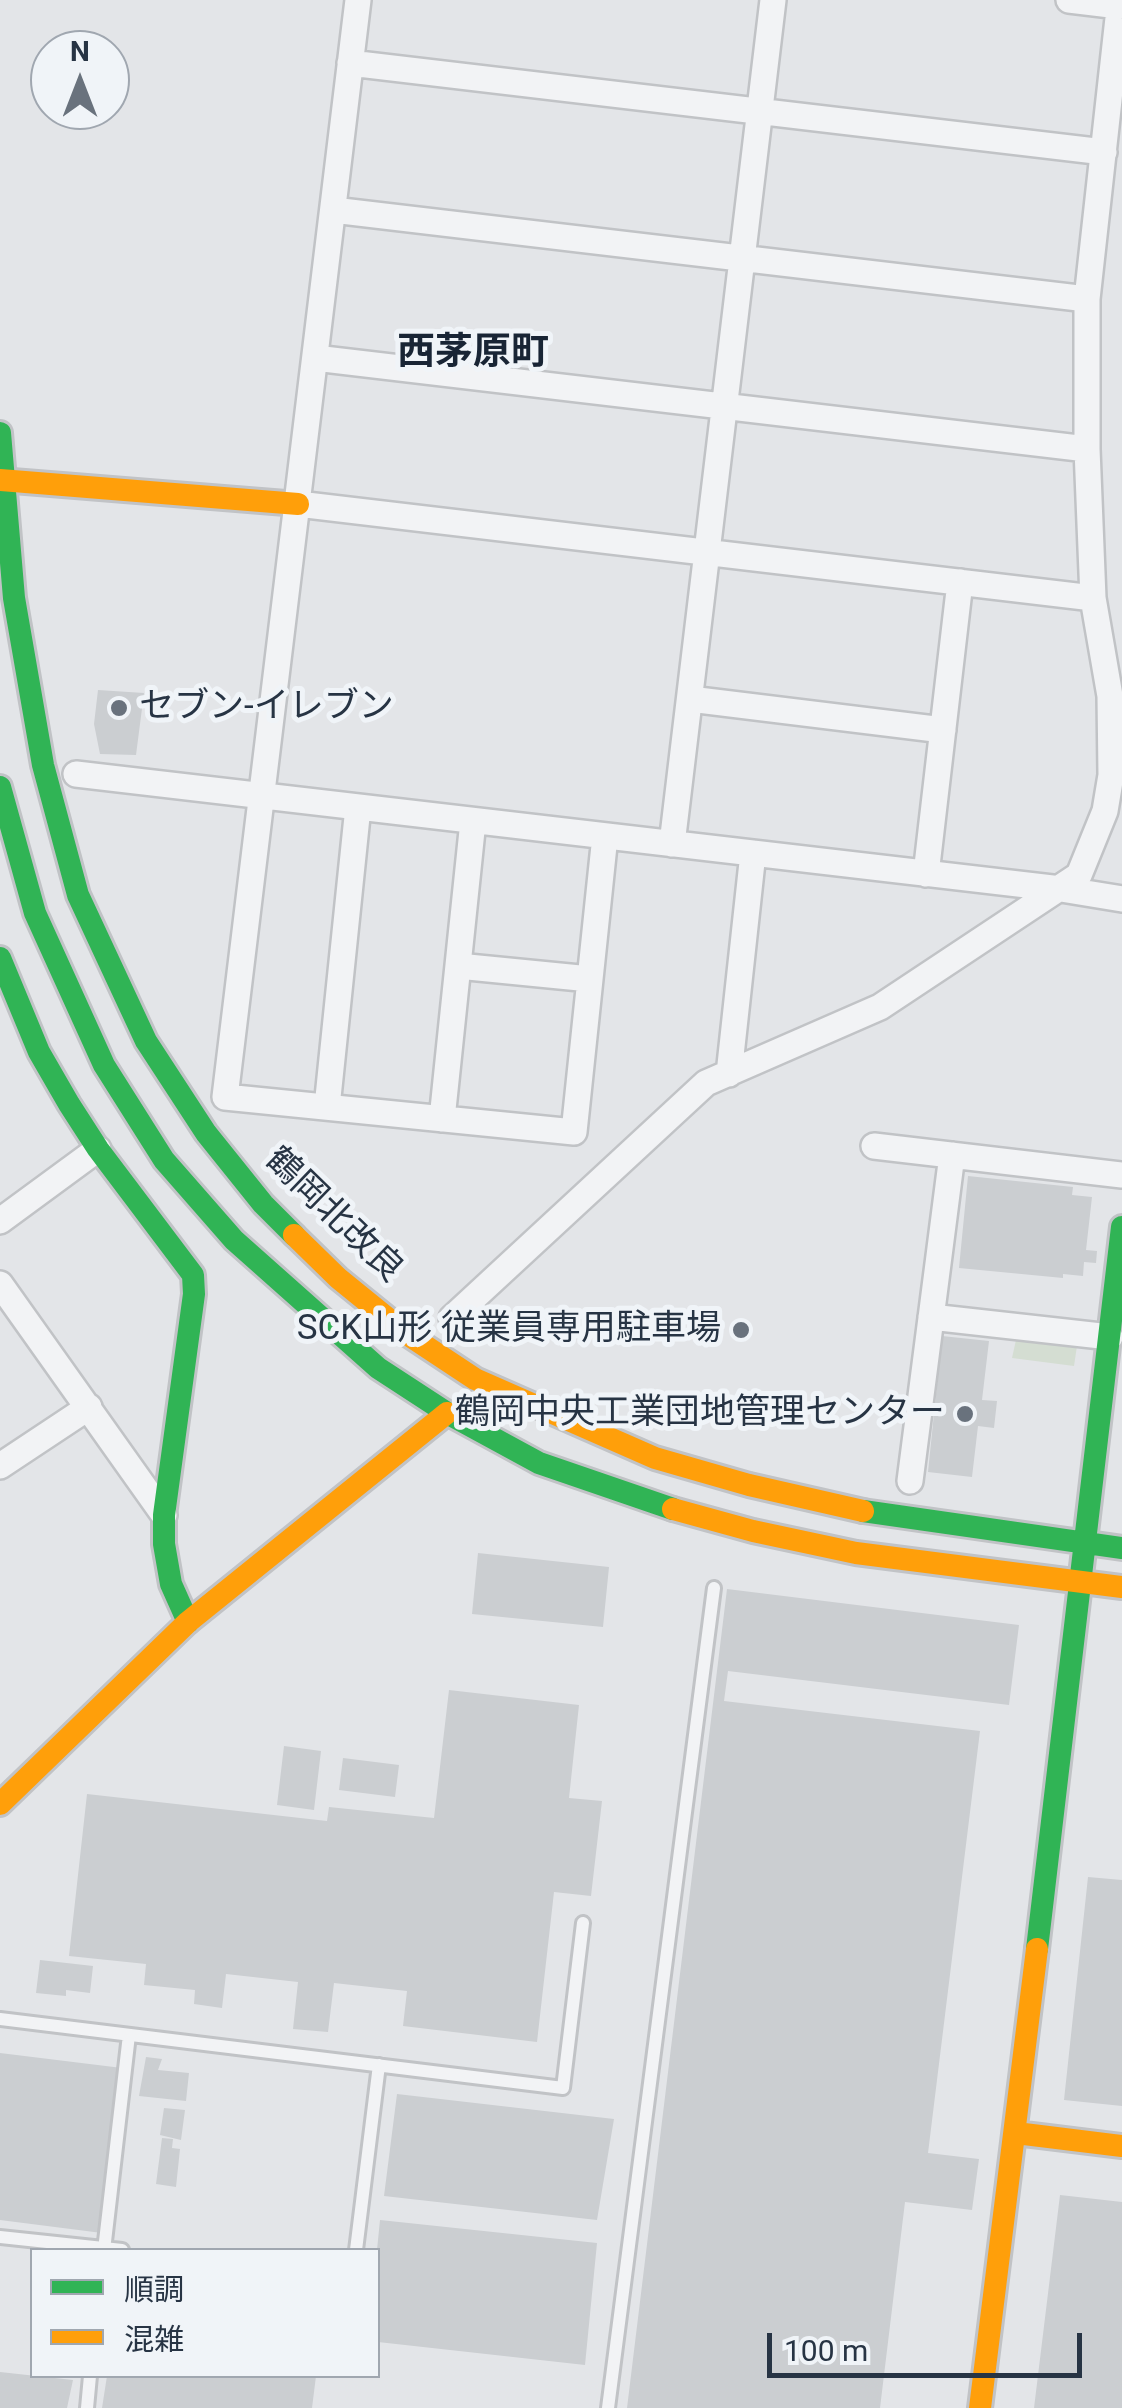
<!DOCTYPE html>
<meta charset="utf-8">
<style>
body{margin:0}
#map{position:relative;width:1122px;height:2408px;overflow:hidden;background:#e3e5e8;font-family:Roboto,"Noto Sans JP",sans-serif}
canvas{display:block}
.legend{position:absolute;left:30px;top:2248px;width:350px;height:130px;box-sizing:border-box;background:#f0f4f8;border:2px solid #a0a7b0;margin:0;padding:12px 18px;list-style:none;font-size:30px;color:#273444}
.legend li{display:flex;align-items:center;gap:20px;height:50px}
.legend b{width:50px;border:2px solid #a0a7b0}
.north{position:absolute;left:30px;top:30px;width:100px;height:100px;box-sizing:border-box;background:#f0f4f8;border:2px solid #a0a7b0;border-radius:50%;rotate:0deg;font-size:28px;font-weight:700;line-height:40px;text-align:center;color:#273444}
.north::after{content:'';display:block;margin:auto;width:35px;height:45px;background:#69727d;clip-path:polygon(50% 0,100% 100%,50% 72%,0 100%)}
.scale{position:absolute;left:767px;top:2333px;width:315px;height:45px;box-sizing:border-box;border:5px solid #273444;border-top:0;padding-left:12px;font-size:30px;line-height:35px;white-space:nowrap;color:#273444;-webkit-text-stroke:8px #f0f4f8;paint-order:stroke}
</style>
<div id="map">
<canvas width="1122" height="2408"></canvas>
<ul class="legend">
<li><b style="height:12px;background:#30b455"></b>順調</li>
<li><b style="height:12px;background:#ff9f0a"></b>混雑</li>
</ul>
<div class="north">N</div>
<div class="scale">100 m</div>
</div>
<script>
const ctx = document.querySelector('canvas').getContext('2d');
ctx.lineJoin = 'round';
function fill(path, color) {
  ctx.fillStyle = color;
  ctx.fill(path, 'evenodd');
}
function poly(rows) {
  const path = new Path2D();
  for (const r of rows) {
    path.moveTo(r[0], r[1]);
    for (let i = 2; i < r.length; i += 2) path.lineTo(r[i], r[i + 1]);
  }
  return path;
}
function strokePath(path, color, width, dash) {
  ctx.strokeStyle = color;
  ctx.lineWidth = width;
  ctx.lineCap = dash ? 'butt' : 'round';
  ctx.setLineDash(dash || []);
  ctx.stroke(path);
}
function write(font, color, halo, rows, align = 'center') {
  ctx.font = font + ' Roboto,"Noto Sans JP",sans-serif';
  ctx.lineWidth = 10;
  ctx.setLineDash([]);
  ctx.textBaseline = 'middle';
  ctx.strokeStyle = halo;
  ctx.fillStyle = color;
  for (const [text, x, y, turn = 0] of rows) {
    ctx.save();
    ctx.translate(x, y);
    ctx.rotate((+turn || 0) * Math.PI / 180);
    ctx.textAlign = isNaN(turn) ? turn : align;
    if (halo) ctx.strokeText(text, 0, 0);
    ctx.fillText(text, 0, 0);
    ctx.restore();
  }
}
const green = poly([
 [1016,1340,1077,1346,1074,1366,1012,1358]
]);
const building = poly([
 [98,690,144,693,136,755,100,754,94,724],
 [968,1176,1073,1187,1072,1195,1092,1197,1086,1250,1097,1251,1096,1263,1084,1262,1083,1276,1063,1274,1063,1278,959,1268],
 [942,1336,989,1341,982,1400,997,1401,994,1428,978,1426,972,1477,928,1472],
 [478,1553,609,1567,603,1627,472,1614],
 [727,1589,1019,1625,1009,1705,728,1671,724,1701,980,1731,928,2153,979,2159,972,2210,905,2202,880,2408,627,2408],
 [449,1690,579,1705,569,1798,602,1801,591,1896,554,1892,537,2042,403,2026,407,1991,334,1983,328,2032,293,2029,298,1982,226,1974,222,2008,194,2004,195,1990,144,1985,146,1964,69,1956,87,1794,327,1821,329,1807,434,1818],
 [284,1746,321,1751,314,1810,277,1805],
 [343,1758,399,1765,395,1797,339,1790],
 [1088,1877,1122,1880,1122,2106,1064,2100],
 [40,1960,93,1966,90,1993,66,1990,66,1996,36,1993],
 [0,2053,122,2068,102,2233,0,2220],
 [146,2057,162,2059,158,2070,189,2073,186,2101,139,2096],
 [397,2094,614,2119,597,2220,384,2196],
 [164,2108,185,2110,181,2140,160,2135],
 [162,2138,173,2139,172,2148,180,2149,176,2187,156,2184],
 [1060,2195,1122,2202,1122,2408,1034,2408],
 [380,2220,597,2243,585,2365,378,2342,377,2250],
 [0,2372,73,2380,67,2408,0,2408],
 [107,2376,316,2376,312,2408,102,2408]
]);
const lane = poly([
 [0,2019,563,2088,583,1923],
 [0,2237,122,2250],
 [104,2250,129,2035],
 [356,2250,379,2065],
 [87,2408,90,2376],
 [608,2408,714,1588]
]);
const street = poly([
 [358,0,225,1097,574,1132,605,836],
 [1069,0,1119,6],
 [350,63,1104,152],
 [333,210,1087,299],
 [315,358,1087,449],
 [298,504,1093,598],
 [690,699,943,730],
 [76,774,1061,889,1122,899],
 [672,844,773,0],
 [926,874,960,582],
 [458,966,590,979],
 [729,1074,753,853],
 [327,1107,358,807],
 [442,1119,473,821],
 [874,1146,1122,1175],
 [0,1221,98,1149],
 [0,1284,164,1515],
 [931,1317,1110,1337],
 [452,1318,706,1083,880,1007,1079,875,1105,811,1111,775,1110,696,1093,598,1087,449,1087,299,1120,0],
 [0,1466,89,1407],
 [910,1481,952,1155]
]);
const fast = poly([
 [0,433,14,598,43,765,78,895,146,1041,206,1133,263,1204,294,1235],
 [0,787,35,913,104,1065,164,1160,234,1240,378,1368,447,1413,539,1463,673,1509],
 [0,958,39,1052,69,1104,98,1149,193,1275,194,1294,164,1515,164,1544,171,1584,188,1622],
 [863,1511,1122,1548],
 [1037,1949,1122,1227]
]);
const slow = poly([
 [0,480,298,504],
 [294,1235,338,1278,407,1334,475,1379,655,1458,749,1485,863,1511],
 [673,1509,753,1531,856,1553,1122,1587],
 [0,1804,188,1622,447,1413],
 [1016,2133,1122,2146],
 [980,2408,1037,1949]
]);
const markers = [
 [119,708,10,"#69727d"],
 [741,1330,10,"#69727d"],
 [965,1414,10,"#69727d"]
];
const poiNames = [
 ["セブン-イレブン",139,708,"left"],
 ["SCK山形 従業員専用駐車場",721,1330],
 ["鶴岡中央工業団地管理センター",945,1414]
];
const streetNames = [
 ["鶴岡北改良",333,1216,44]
];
const neighbourhoodNames = [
 ["西茅原町",473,354]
];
fill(green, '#d4ddd2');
fill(building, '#cbced1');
strokePath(lane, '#c1c3c6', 18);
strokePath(street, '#c1c3c6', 30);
strokePath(fast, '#c1c3c6', 28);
strokePath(slow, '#c1c3c6', 28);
strokePath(lane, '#f2f3f5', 12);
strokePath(street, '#f2f3f5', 25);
strokePath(fast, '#30b455', 22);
strokePath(slow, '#ff9f0a', 22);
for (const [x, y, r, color] of markers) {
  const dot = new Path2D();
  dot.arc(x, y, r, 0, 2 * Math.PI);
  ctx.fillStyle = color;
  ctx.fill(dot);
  strokePath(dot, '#f0f4f8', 4);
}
write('35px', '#273444', '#f0f4f8', poiNames, 'right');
write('35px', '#273444', '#f0f4f8', streetNames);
write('bold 38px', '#192535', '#f0f4f8', neighbourhoodNames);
</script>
